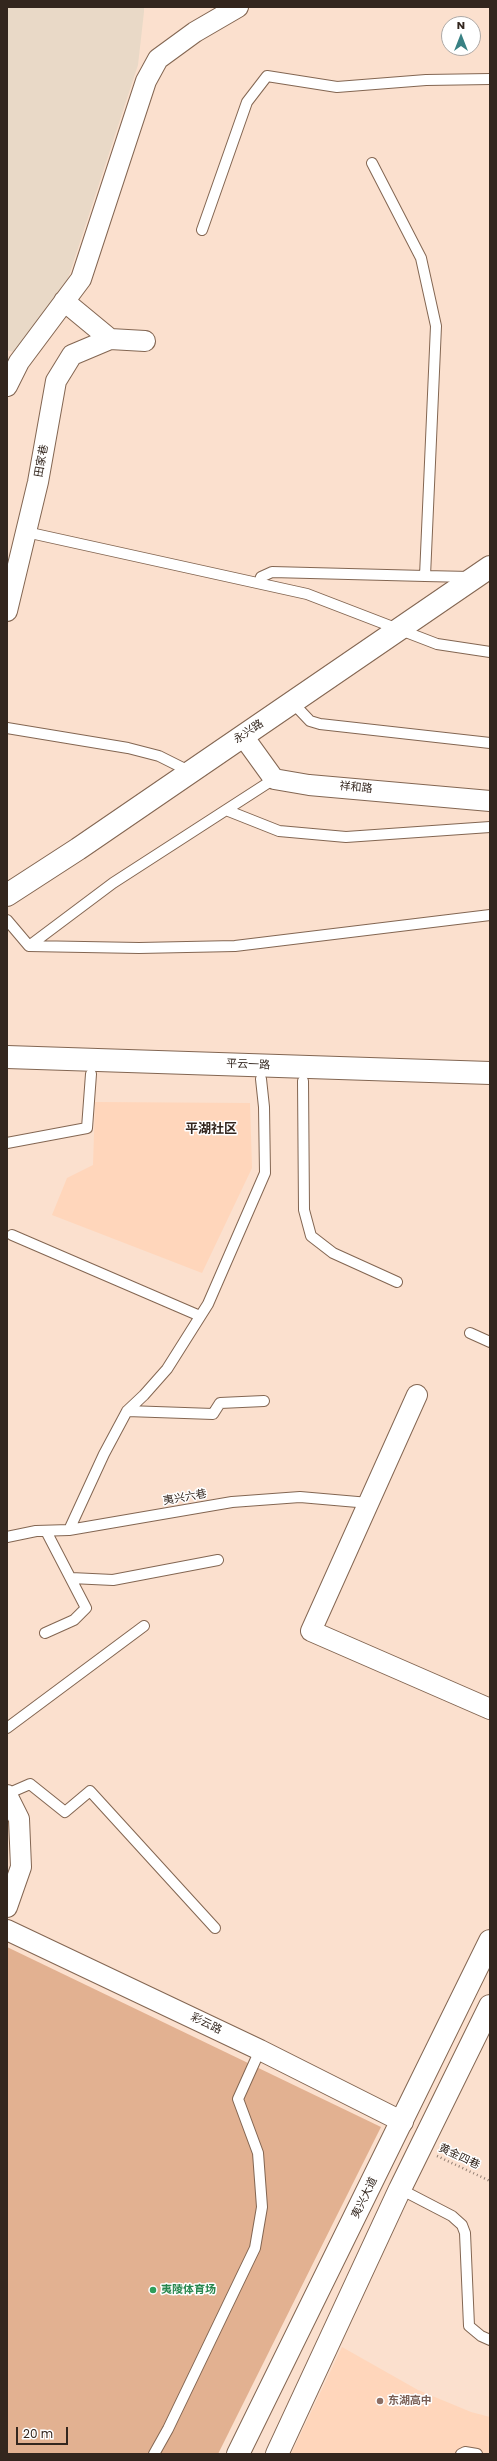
<!DOCTYPE html>
<meta charset="utf-8">
<style>
body{margin:0}
#map{position:relative;width:497px;height:2461px;overflow:hidden;background:#fbe0ce;font-family:Poppins,sans-serif}
canvas{display:block}
.frame{position:absolute;inset:0;border:8px solid #33261e;pointer-events:none}
.north{position:absolute;left:441px;top:16px;width:40px;height:40px;box-sizing:border-box;background:#fff;border:1px solid #ada8a5;border-radius:50%;rotate:0deg;font-size:11px;font-weight:700;line-height:16px;text-align:center;color:#33261e}
.north::after{content:'';display:block;margin:auto;width:14px;height:18px;background:#398184;clip-path:polygon(50% 0,100% 100%,50% 72%,0 100%)}
.scale{position:absolute;left:16px;top:2427px;width:52px;height:18px;box-sizing:border-box;border:2px solid #33261e;border-top:0;padding-left:5px;font-size:12px;line-height:14px;white-space:nowrap;color:#33261e;-webkit-text-stroke:3px #fff;paint-order:stroke}
</style>
<div id="map">
<canvas width="497" height="2461"></canvas>
<div class="frame"></div>
<div class="north">N</div>
<div class="scale">20 m</div>
</div>
<script>
const ctx = document.querySelector('canvas').getContext('2d');
ctx.lineJoin = 'round';
function fill(path, color) {
  ctx.fillStyle = color;
  ctx.fill(path, 'evenodd');
}
function poly(rows) {
  const path = new Path2D();
  for (const r of rows) {
    path.moveTo(r[0], r[1]);
    for (let i = 2; i < r.length; i += 2) path.lineTo(r[i], r[i + 1]);
  }
  return path;
}
function strokePath(path, color, width, dash) {
  ctx.strokeStyle = color;
  ctx.lineWidth = width;
  ctx.lineCap = dash ? 'butt' : 'round';
  ctx.setLineDash(dash || []);
  ctx.stroke(path);
}
function write(font, color, halo, rows, align = 'center') {
  ctx.font = font + ' Poppins,"Noto Sans SC",sans-serif';
  ctx.lineWidth = 3;
  ctx.setLineDash([]);
  ctx.textBaseline = 'middle';
  ctx.strokeStyle = halo;
  ctx.fillStyle = color;
  for (const [text, x, y, turn = 0] of rows) {
    ctx.save();
    ctx.translate(x, y);
    ctx.rotate((+turn || 0) * Math.PI / 180);
    ctx.textAlign = isNaN(turn) ? turn : align;
    if (halo) ctx.strokeText(text, 0, 0);
    ctx.fillText(text, 0, 0);
    ctx.restore();
  }
}
const built = poly([
 [95,1102,250,1103,252,1168,202,1273,52,1215,67,1178,93,1165],
 [342,2347,418,2390,471,2412,490,2417,490,2454,291,2454]
]);
const industrial = poly([
 [7,7,144,7,144,12,138,65,66,285,13,352,7,350]
]);
const green = poly([
 [7,1947,381,2127,218,2454,7,2454]
]);
const path = poly([
 [437,2156,490,2181]
]);
const lane = poly([
 [372,163,421,258,436,326,425,576,470,577],
 [202,230,247,102,267,76,337,87,426,80,490,79],
 [26,532,307,594,437,644,490,652],
 [259,583,261,577,272,572,425,576],
 [292,702,310,721,320,724,490,743],
 [7,728,128,748,159,756,191,772],
 [226,810,279,831,346,837,490,827],
 [7,920,29,946,139,948,235,946,490,915],
 [29,946,113,883,274,779],
 [303,1081,304,1210,311,1236,333,1253,397,1282],
 [7,1143,87,1128,91,1074],
 [12,1235,200,1316],
 [470,1333,490,1342],
 [127,1411,213,1414,220,1403,264,1401],
 [69,1530,104,1454,127,1411,144,1395,167,1369,208,1304,265,1173,264,1107,261,1079],
 [7,1537,36,1531,69,1530,232,1502,300,1497,369,1503],
 [71,1578,113,1580,218,1560],
 [45,1633,74,1620,86,1608,46,1531],
 [7,1728,144,1626],
 [7,1794,30,1784,65,1812,90,1791,215,1928],
 [400,2189,452,2216,462,2225,465,2233,469,2326,481,2336,490,2340],
 [154,2454,168,2429,255,2248,262,2207,258,2153,238,2099,260,2050],
 [461,2454,465,2452,477,2454]
]);
const street = poly([
 [64,301,110,339,145,341],
 [7,386,19,362,81,279,146,81,158,59,195,32,238,7],
 [7,611,38,482,56,381,72,355,110,339],
 [243,736,274,779,309,785,490,801],
 [417,1395,311,1631,490,1709],
 [7,1795,19,1819,21,1867,7,1907],
 [7,1930,260,2050,403,2122]
]);
const secondary = poly([
 [7,895,78,849,490,567],
 [7,1057,490,1073]
]);
const primary = poly([
 [238,2454,490,1941],
 [277,2454,400,2189,490,2006]
]);
const markers = [
 [153,2290,4,"#2e9e5b"],
 [380,2401,4,"#8d6e63"]
];
const streetNames = [
 ["田家巷",42,461,-80],
 ["永兴路",249,732,-34],
 ["祥和路",356,788,5],
 ["平云一路",248,1065,2],
 ["夷兴六巷",185,1498,-10],
 ["彩云路",206,2024,26],
 ["黄金四巷",459,2157,25],
 ["夷兴大道",365,2198,-64]
];
const leisureNames = [
 ["夷陵体育场",161,2290]
];
const educationNames = [
 ["东湖高中",388,2401]
];
const quarterNames = [
 ["平湖社区",211,1130]
];
fill(built, '#ffd6bb');
fill(industrial, '#e9d9c7');
fill(green, '#e2b191');
strokePath(lane, '#836652', 12);
strokePath(street, '#836652', 22);
strokePath(secondary, '#836652', 24);
strokePath(primary, '#836652', 24);
strokePath(path, '#917d71', 2.5, [1, 3]);
strokePath(lane, '#fff', 10);
strokePath(street, '#fff', 20);
strokePath(secondary, '#fff', 22);
strokePath(primary, '#fff', 22);
for (const [x, y, r, color] of markers) {
  const dot = new Path2D();
  dot.arc(x, y, r, 0, 2 * Math.PI);
  ctx.fillStyle = color;
  ctx.fill(dot);
  strokePath(dot, '#fff', 1.5);
}
write('11px', '#33261e', '#fff', streetNames);
write('bold 11px', '#27864d', '#fff', leisureNames, 'left');
write('bold 11px', '#785e54', '#fff', educationNames, 'left');
write('bold 13px', '#33261e', '#fff', quarterNames);
</script>
